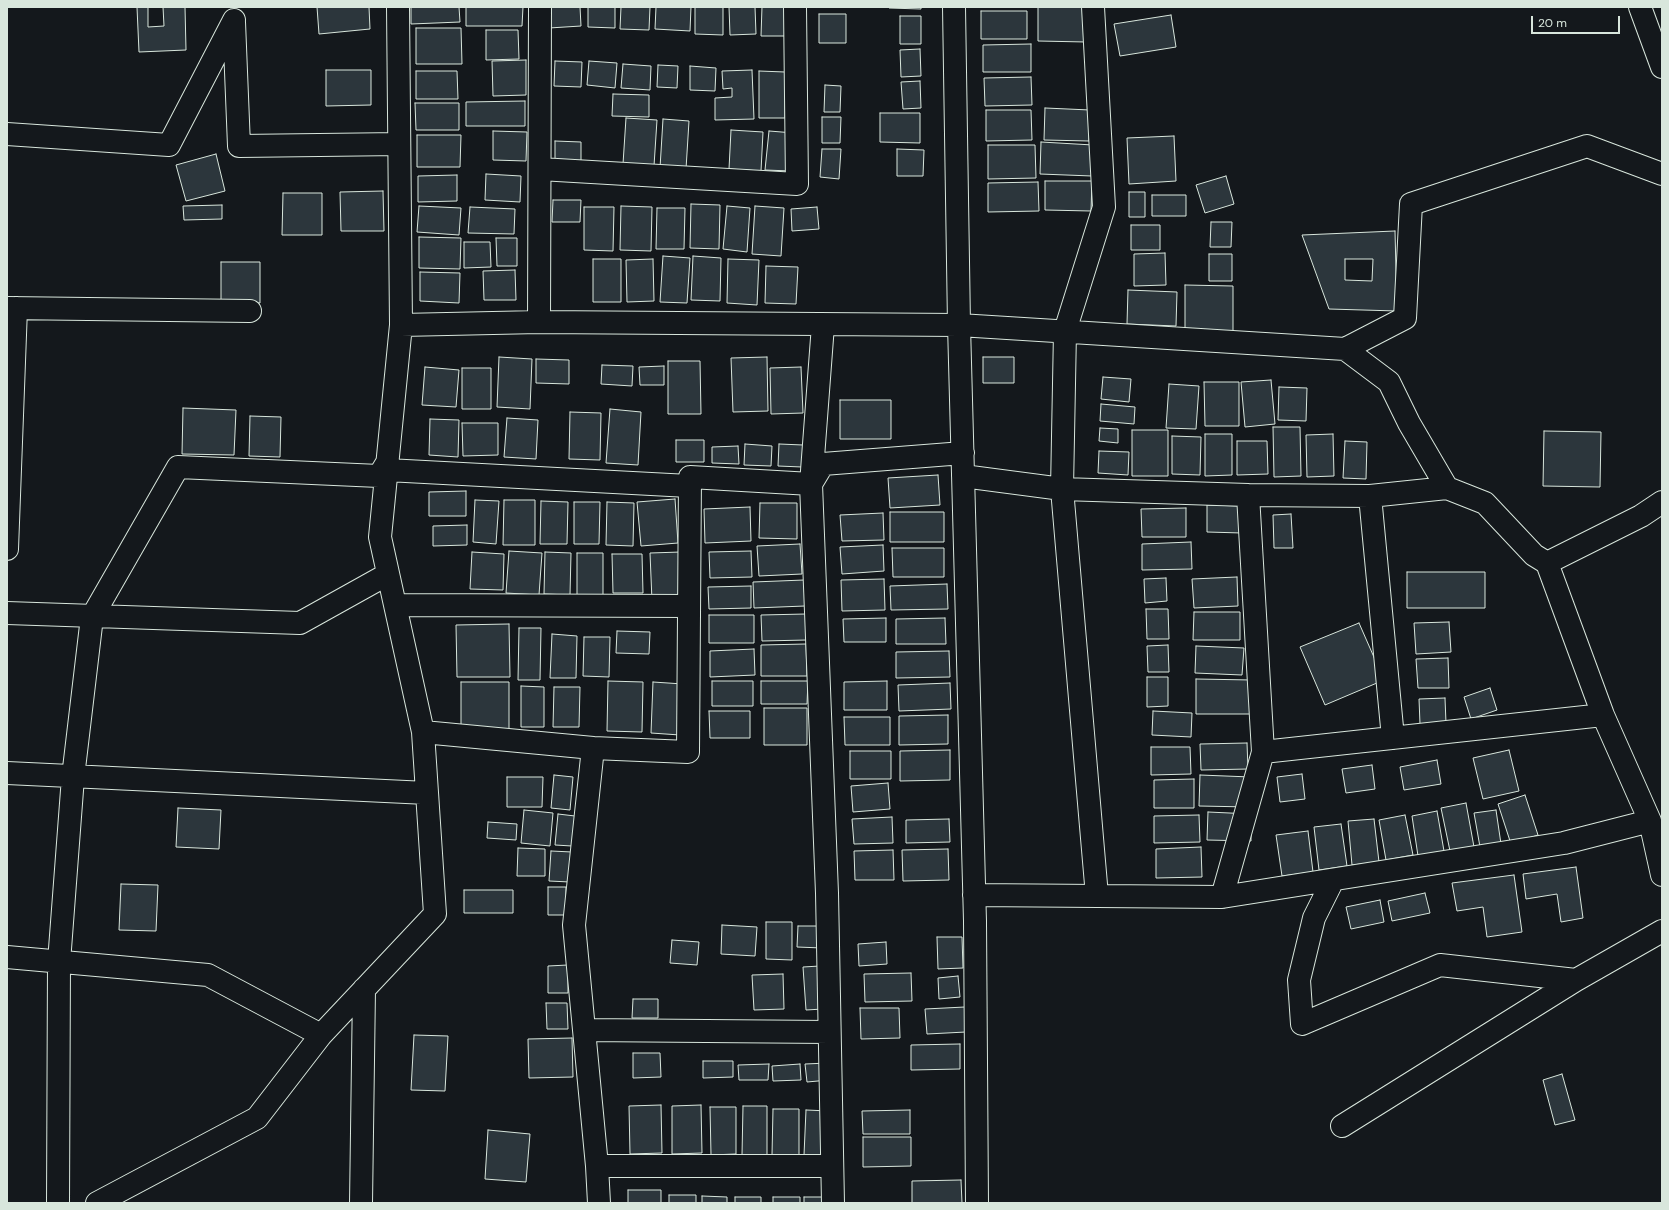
<!DOCTYPE html>
<style>
body{margin:0}
#map{position:relative;width:1669px;height:1210px;overflow:hidden;background:#14181c;font-family:"DM Sans",sans-serif}
canvas{display:block}
.frame{position:absolute;inset:0;border:8px solid #d8e6dc;pointer-events:none}
.scale{position:absolute;left:1531px;top:16px;width:89px;height:18px;box-sizing:border-box;border:2px solid #d8e6dc;border-top:0;padding-left:5px;font-size:12px;line-height:14px;white-space:nowrap;color:#d8e6dc;-webkit-text-stroke:3px #14181c;paint-order:stroke}
</style>
<div id="map">
<canvas width="1669" height="1210"></canvas>
<div class="frame"></div>
<div class="scale">20 m</div>
</div>
<script>
const ctx = document.querySelector('canvas').getContext('2d');
ctx.lineJoin = 'round';
function fill(path, color) {
  ctx.fillStyle = color;
  ctx.fill(path, 'evenodd');
}
function poly(rows) {
  const path = new Path2D();
  for (const r of rows) {
    path.moveTo(r[0], r[1]);
    for (let i = 2; i < r.length; i += 2) path.lineTo(r[i], r[i + 1]);
  }
  return path;
}
function strokePath(path, color, width, dash) {
  ctx.strokeStyle = color;
  ctx.lineWidth = width;
  ctx.lineCap = dash ? 'butt' : 'round';
  ctx.setLineDash(dash || []);
  ctx.stroke(path);
}
const building = poly([
 [137,7,148,7,148,27,164,26,163,7,185,7,186,50,139,52,137,7],
 [317,7,369,7,370,29,319,34,317,7],
 [411,7,459,7,460,22,411,24,411,7],
 [466,7,523,7,522,26,466,26,466,7],
 [548,7,580,7,581,26,549,28,548,7],
 [588,7,615,7,615,28,588,27,588,7],
 [621,7,650,7,649,30,620,29,621,7],
 [656,7,691,7,690,31,655,29,656,7],
 [695,7,723,7,723,35,695,34,695,7],
 [729,7,755,7,756,34,730,35,729,7],
 [762,7,788,7,788,36,761,36,762,7],
 [889,7,921,7,921,9,889,8,889,7],
 [1038,7,1087,7,1086,42,1038,41,1038,7],
 [981,11,1027,11,1027,39,981,39,981,11],
 [819,14,846,14,846,43,819,43,819,14],
 [1171,15,1176,47,1120,56,1114,24,1171,15],
 [900,16,921,16,921,44,900,44,900,16],
 [416,28,461,28,462,64,416,64,416,28],
 [486,30,518,30,519,59,486,60,486,30],
 [1031,44,1031,72,983,72,983,45,1031,44],
 [920,49,921,76,901,77,900,50,920,49],
 [526,60,526,95,493,96,492,61,526,60],
 [555,61,582,62,581,87,554,86,555,61],
 [589,61,617,63,615,88,587,85,589,61],
 [623,64,651,66,650,90,621,88,623,64],
 [658,65,678,66,677,88,657,87,658,65],
 [690,66,716,68,715,91,690,90,690,66],
 [326,70,371,70,371,105,326,106,326,70],
 [752,70,754,119,715,120,715,98,732,97,732,88,723,89,722,71,752,70],
 [416,71,457,71,458,99,416,99,416,71],
 [759,71,785,72,785,118,759,118,759,71],
 [1031,77,1032,105,985,106,984,78,1031,77],
 [920,81,921,108,903,109,901,82,920,81],
 [825,85,841,86,840,112,824,112,825,85],
 [613,94,649,95,649,117,612,116,613,94],
 [525,101,525,126,466,126,466,102,525,101],
 [415,103,459,103,459,130,416,130,415,103],
 [1045,108,1090,110,1089,141,1044,140,1045,108],
 [986,110,1031,110,1032,140,986,141,986,110],
 [880,113,920,113,920,143,880,142,880,113],
 [822,117,841,117,840,143,822,143,822,117],
 [626,118,657,120,654,166,623,164,626,118],
 [663,119,689,121,686,169,660,168,663,119],
 [731,130,763,132,761,171,729,169,731,130],
 [493,131,527,132,526,161,493,160,493,131],
 [769,131,794,133,791,171,765,170,769,131],
 [417,135,461,135,460,167,417,167,417,135],
 [1174,136,1176,181,1129,184,1127,138,1174,136],
 [555,141,581,142,581,166,555,165,555,141],
 [1041,142,1093,145,1092,176,1040,174,1041,142],
 [988,145,1035,145,1036,178,988,179,988,145],
 [822,149,841,149,839,179,820,177,822,149],
 [897,149,924,150,923,176,897,176,897,149],
 [216,154,225,191,186,201,176,165,216,154],
 [486,174,521,176,520,202,485,200,486,174],
 [457,175,457,201,418,202,418,176,457,175],
 [1226,176,1234,204,1205,213,1196,185,1226,176],
 [1045,181,1092,181,1091,211,1045,210,1045,181],
 [1038,182,1039,211,988,212,988,183,1038,182],
 [383,191,384,231,341,231,340,192,383,191],
 [1129,192,1145,192,1145,217,1129,217,1129,192],
 [283,193,322,193,322,235,282,235,283,193],
 [1152,195,1186,195,1186,216,1152,216,1152,195],
 [553,200,581,200,580,222,552,222,553,200],
 [691,204,720,205,719,249,690,248,691,204],
 [222,205,222,219,184,220,183,206,222,205],
 [419,206,461,208,459,235,417,232,419,206],
 [621,206,652,207,651,251,620,250,621,206],
 [727,206,750,208,747,252,723,249,727,206],
 [755,206,784,208,781,256,752,254,755,206],
 [470,207,515,209,514,234,468,233,470,207],
 [584,207,614,207,613,251,584,250,584,207],
 [817,207,819,229,792,231,791,209,817,207],
 [657,208,685,208,684,249,656,249,657,208],
 [1211,222,1232,222,1231,247,1210,247,1211,222],
 [1131,225,1160,225,1160,250,1131,250,1131,225],
 [1395,231,1397,311,1329,309,1302,235,1395,231],
 [419,237,461,238,460,269,419,268,419,237],
 [496,238,517,238,517,266,497,266,496,238],
 [464,242,490,242,491,267,464,268,464,242],
 [1165,253,1166,285,1134,286,1134,254,1165,253],
 [1209,254,1232,254,1232,281,1209,281,1209,254],
 [663,256,690,258,687,303,660,302,663,256],
 [693,256,721,258,720,301,691,300,693,256],
 [593,259,621,259,621,302,593,302,593,259],
 [653,259,654,301,627,302,626,260,653,259],
 [728,259,759,260,757,305,727,303,728,259],
 [1345,259,1373,259,1372,281,1345,280,1345,259],
 [221,262,260,262,260,303,221,303,221,262],
 [766,266,798,267,796,304,765,303,766,266],
 [515,270,516,300,484,300,483,271,515,270],
 [420,272,460,273,459,303,420,301,420,272],
 [1185,285,1233,286,1233,334,1185,333,1185,285],
 [1128,290,1177,292,1176,326,1127,324,1128,290],
 [499,357,532,359,530,409,497,407,499,357],
 [767,357,768,411,733,412,731,358,767,357],
 [983,357,1014,357,1014,383,983,383,983,357],
 [536,359,569,360,569,384,536,383,536,359],
 [668,361,700,361,701,414,668,414,668,361],
 [602,365,633,366,632,386,601,384,602,365],
 [664,366,664,385,640,385,639,367,664,366],
 [425,367,459,370,456,407,422,405,425,367],
 [801,367,803,413,771,414,770,368,801,367],
 [462,368,491,368,491,409,462,409,462,368],
 [1103,377,1131,379,1129,402,1101,399,1103,377],
 [1271,380,1275,424,1245,427,1241,382,1271,380],
 [1204,382,1239,382,1239,426,1205,426,1204,382],
 [1169,384,1199,386,1196,429,1166,428,1169,384],
 [1279,387,1307,388,1306,421,1278,420,1279,387],
 [840,400,891,400,891,439,840,439,840,400],
 [1101,404,1135,407,1134,424,1100,421,1101,404],
 [183,408,236,410,234,455,182,454,183,408],
 [610,409,641,412,638,465,606,463,610,409],
 [570,412,601,413,600,460,569,459,570,412],
 [250,416,281,417,280,457,249,456,250,416],
 [507,418,538,420,536,459,504,457,507,418],
 [430,419,459,420,458,457,429,455,430,419],
 [462,423,498,423,498,455,463,456,462,423],
 [1273,427,1300,427,1301,476,1274,477,1273,427],
 [1100,428,1118,429,1118,443,1099,441,1100,428],
 [1132,430,1168,430,1168,476,1132,476,1132,430],
 [1544,431,1601,432,1600,487,1543,486,1544,431],
 [1205,434,1232,434,1232,475,1205,476,1205,434],
 [1333,434,1334,476,1307,477,1306,435,1333,434],
 [1172,436,1201,437,1200,475,1172,474,1172,436],
 [676,440,704,440,704,462,676,462,676,440],
 [1237,441,1267,441,1268,474,1237,475,1237,441],
 [1345,441,1367,442,1366,479,1343,478,1345,441],
 [745,444,772,446,771,466,744,465,745,444],
 [779,444,803,445,802,467,778,466,779,444],
 [738,446,739,464,712,463,712,447,738,446],
 [1099,451,1129,452,1128,475,1098,473,1099,451],
 [938,475,940,505,890,508,888,478,938,475],
 [466,491,466,516,429,516,429,492,466,491],
 [675,499,678,543,641,546,637,502,675,499],
 [475,500,499,501,496,544,473,542,475,500],
 [504,500,535,500,535,545,503,545,504,500],
 [541,501,568,502,567,544,540,544,541,501],
 [574,502,600,502,599,544,574,544,574,502],
 [607,502,634,503,633,546,606,545,607,502],
 [760,503,797,503,797,539,759,538,760,503],
 [1207,505,1243,506,1242,533,1207,532,1207,505],
 [750,507,751,541,705,543,704,509,750,507],
 [1186,508,1186,537,1142,537,1141,509,1186,508],
 [890,512,944,512,944,542,890,542,890,512],
 [883,513,884,540,842,541,840,515,883,513],
 [1291,514,1293,548,1274,548,1273,515,1291,514],
 [467,525,467,545,433,546,433,526,467,525],
 [1191,542,1192,569,1142,570,1142,544,1191,542],
 [800,544,802,574,759,576,757,546,800,544],
 [883,545,884,571,842,574,840,547,883,545],
 [892,548,944,548,944,577,893,577,892,548],
 [509,551,542,553,539,595,506,593,509,551],
 [751,551,752,577,710,578,709,552,751,551],
 [472,552,504,554,503,590,470,589,472,552],
 [545,552,571,553,570,595,544,594,545,552],
 [681,552,683,599,652,601,650,553,681,552],
 [577,553,603,553,603,596,577,596,577,553],
 [612,554,642,554,643,593,613,593,612,554],
 [1407,572,1485,572,1485,608,1407,608,1407,572],
 [1237,577,1238,606,1194,608,1192,579,1237,577],
 [1166,578,1167,601,1145,603,1144,579,1166,578],
 [884,579,885,610,842,611,841,580,884,579],
 [804,580,805,606,754,608,753,582,804,580],
 [947,584,948,609,891,610,890,586,947,584],
 [751,586,751,608,709,609,708,587,751,586],
 [1146,609,1168,609,1169,639,1147,639,1146,609],
 [1194,612,1240,612,1240,640,1193,640,1194,612],
 [806,614,807,640,762,641,761,615,806,614],
 [709,615,754,615,754,643,709,643,709,615],
 [886,618,886,642,844,642,843,619,886,618],
 [945,618,946,644,896,644,896,619,945,618],
 [1449,622,1451,652,1416,654,1414,623,1449,622],
 [1359,623,1384,680,1325,705,1300,647,1359,623],
 [509,624,510,677,457,677,456,625,509,624],
 [519,628,541,628,540,680,518,680,519,628],
 [617,631,650,632,649,654,616,653,617,631],
 [552,634,577,636,576,678,550,678,552,634],
 [584,637,610,637,609,677,583,676,584,637],
 [806,644,807,676,761,676,761,645,806,644],
 [1168,645,1169,672,1148,672,1147,646,1168,645],
 [1196,646,1244,648,1242,675,1195,673,1196,646],
 [754,649,755,675,710,677,710,651,754,649],
 [949,651,950,677,896,678,896,652,949,651],
 [1448,658,1449,688,1418,688,1416,659,1448,658],
 [1147,677,1168,677,1168,706,1147,707,1147,677],
 [1196,679,1252,680,1252,714,1196,714,1196,679],
 [608,681,643,682,642,732,607,731,608,681],
 [712,681,753,681,753,706,712,706,712,681],
 [761,681,808,681,807,704,761,704,761,681],
 [887,681,887,710,844,710,844,682,887,681],
 [461,682,509,682,509,729,461,728,461,682],
 [653,682,683,684,680,735,651,733,653,682],
 [950,683,951,709,899,711,898,685,950,683],
 [521,686,544,687,544,727,521,727,521,686],
 [554,687,580,687,579,727,553,727,554,687],
 [1490,688,1497,710,1471,719,1464,697,1490,688],
 [1445,698,1446,723,1420,724,1419,699,1445,698],
 [764,708,807,708,807,745,764,745,764,708],
 [709,711,750,711,750,738,710,738,709,711],
 [1153,711,1192,713,1191,737,1152,735,1153,711],
 [948,715,948,744,899,745,899,716,948,715],
 [844,717,890,717,890,745,845,745,844,717],
 [1247,743,1248,769,1201,770,1200,744,1247,743],
 [1151,747,1190,747,1191,774,1151,775,1151,747],
 [950,750,950,780,900,781,900,751,950,750],
 [1509,750,1519,791,1483,799,1473,758,1509,750],
 [850,751,891,751,891,779,850,779,850,751],
 [1437,760,1441,784,1404,790,1400,767,1437,760],
 [1372,765,1375,789,1346,793,1342,769,1372,765],
 [1302,774,1305,799,1280,802,1277,777,1302,774],
 [554,775,573,777,570,810,551,808,554,775],
 [1200,775,1251,777,1250,807,1199,806,1200,775],
 [507,777,543,777,542,807,507,807,507,777],
 [1194,779,1194,808,1154,808,1154,780,1194,779],
 [888,783,890,809,853,812,851,786,888,783],
 [1525,795,1538,835,1511,844,1498,804,1525,795],
 [1466,803,1474,847,1450,851,1441,808,1466,803],
 [178,808,221,810,219,849,176,847,178,808],
 [524,810,553,813,550,846,521,843,524,810],
 [1496,810,1501,844,1480,847,1474,813,1496,810],
 [1437,811,1444,851,1418,856,1412,816,1437,811],
 [1208,812,1251,814,1251,841,1207,840,1208,812],
 [558,814,575,816,572,846,555,845,558,814],
 [1199,815,1200,842,1154,843,1154,816,1199,815],
 [1405,815,1413,855,1386,860,1379,820,1405,815],
 [892,817,893,843,854,844,852,819,892,817],
 [949,819,950,842,906,843,906,820,949,819],
 [1374,819,1379,862,1352,865,1348,821,1374,819],
 [488,822,517,824,516,840,487,838,488,822],
 [1341,824,1347,866,1319,870,1314,827,1341,824],
 [1308,831,1313,872,1282,876,1276,835,1308,831],
 [1201,847,1202,877,1156,878,1156,849,1201,847],
 [518,848,545,849,545,876,517,876,518,848],
 [948,849,949,880,903,881,902,850,948,849],
 [893,850,894,880,855,880,854,851,893,850],
 [551,851,572,852,570,882,549,881,551,851],
 [1576,867,1583,918,1561,922,1557,894,1526,899,1523,874,1576,867],
 [1514,875,1522,932,1487,937,1483,907,1457,911,1452,883,1514,875],
 [121,884,158,885,156,931,119,930,121,884],
 [548,887,566,887,566,915,548,915,548,887],
 [464,890,513,890,513,913,464,913,464,890],
 [1425,893,1430,913,1392,921,1388,901,1425,893],
 [1380,900,1384,922,1351,929,1346,907,1380,900],
 [766,922,792,922,792,960,766,959,766,922],
 [722,925,757,927,755,956,721,954,722,925],
 [798,926,823,926,822,948,797,947,798,926],
 [937,937,962,937,963,968,938,969,937,937],
 [672,940,699,942,697,965,670,963,672,940],
 [886,942,887,964,859,966,858,944,886,942],
 [568,965,568,993,548,993,548,966,568,965],
 [820,966,823,1009,806,1010,803,967,820,966],
 [911,973,912,1001,865,1002,864,974,911,973],
 [783,974,784,1009,754,1010,752,975,783,974],
 [958,976,960,997,939,999,938,978,958,976],
 [633,999,658,999,658,1018,632,1018,633,999],
 [546,1003,567,1003,568,1029,547,1029,546,1003],
 [965,1007,966,1032,927,1034,925,1009,965,1007],
 [860,1008,899,1008,900,1038,861,1039,860,1008],
 [414,1035,448,1036,445,1091,411,1090,414,1035],
 [572,1038,573,1077,529,1078,528,1039,572,1038],
 [960,1044,960,1069,911,1070,911,1045,960,1044],
 [633,1053,660,1053,661,1077,633,1078,633,1053],
 [703,1061,733,1061,733,1077,703,1078,703,1061],
 [828,1063,829,1080,807,1082,805,1064,828,1063],
 [769,1064,768,1080,739,1080,738,1065,769,1064],
 [800,1064,801,1080,773,1081,772,1066,800,1064],
 [1562,1074,1575,1120,1555,1125,1543,1080,1562,1074],
 [661,1105,662,1153,630,1154,629,1106,661,1105],
 [701,1105,702,1153,672,1154,672,1106,701,1105],
 [743,1106,767,1106,767,1155,742,1155,743,1106],
 [710,1107,736,1107,736,1154,711,1155,710,1107],
 [773,1109,799,1109,799,1156,772,1155,773,1109],
 [806,1110,829,1111,828,1156,804,1155,806,1110],
 [910,1110,910,1134,863,1134,862,1111,910,1110],
 [488,1130,530,1134,526,1182,485,1179,488,1130],
 [863,1137,911,1137,911,1166,863,1167,863,1137],
 [961,1180,962,1203,912,1203,912,1181,961,1180],
 [628,1190,661,1190,661,1203,628,1203,628,1190],
 [669,1195,696,1195,696,1203,669,1203,669,1195],
 [702,1196,727,1197,727,1203,702,1203,702,1196],
 [735,1197,761,1197,761,1203,735,1203,735,1197],
 [773,1197,800,1197,800,1203,773,1203,773,1197],
 [804,1197,829,1197,829,1203,804,1203,804,1197]
]);
const minor = poly([
 [398,7,401,325],
 [954,7,959,325,1345,349],
 [1093,7,1104,207,1065,331,1062,489,1248,495,1263,752],
 [1640,7,1662,67],
 [234,22,239,146,399,144],
 [7,134,169,145,234,20],
 [540,169,797,184,795,7],
 [1662,174,1587,146,1411,204,1405,318,1345,349,1389,382,1409,423,1447,488,1485,503,1534,555,1547,563,1641,516,1662,502],
 [7,308,250,311],
 [539,322,959,325,975,921,977,1203],
 [823,325,811,484,827,893,833,1203],
 [388,461,387,470,689,486,690,477,811,484,823,464,963,453],
 [963,476,1062,489,1097,896],
 [1248,495,1370,496,1447,488],
 [1370,496,1393,738],
 [7,549,16,308],
 [1547,563,1603,715,1650,821,1662,875],
 [395,605,689,606],
 [7,613,300,623,388,574],
 [423,732,593,748,574,925,597,1166,599,1203],
 [593,748,688,752,690,477],
 [7,773,427,793],
 [1333,880,1314,918,1299,980,1302,1024,1440,965,1576,980],
 [974,895,1222,897,1564,843,1650,821],
 [1222,897,1263,752,1603,715],
 [7,957,208,975,321,1035],
 [584,1030,829,1032],
 [1342,1126,1576,980,1662,931],
 [597,1166,832,1166],
 [58,1203,59,962,73,777,92,617,178,467,379,476,388,461],
 [97,1203,257,1118,321,1035,435,914,423,732,380,537,401,325,539,322,540,7],
 [361,1203,364,989]
]);
fill(building, '#2c363c');
strokePath(building, '#d8e6dc', 1);
strokePath(minor, '#d8e6dc', 24);
strokePath(minor, '#14181c', 22);
</script>
